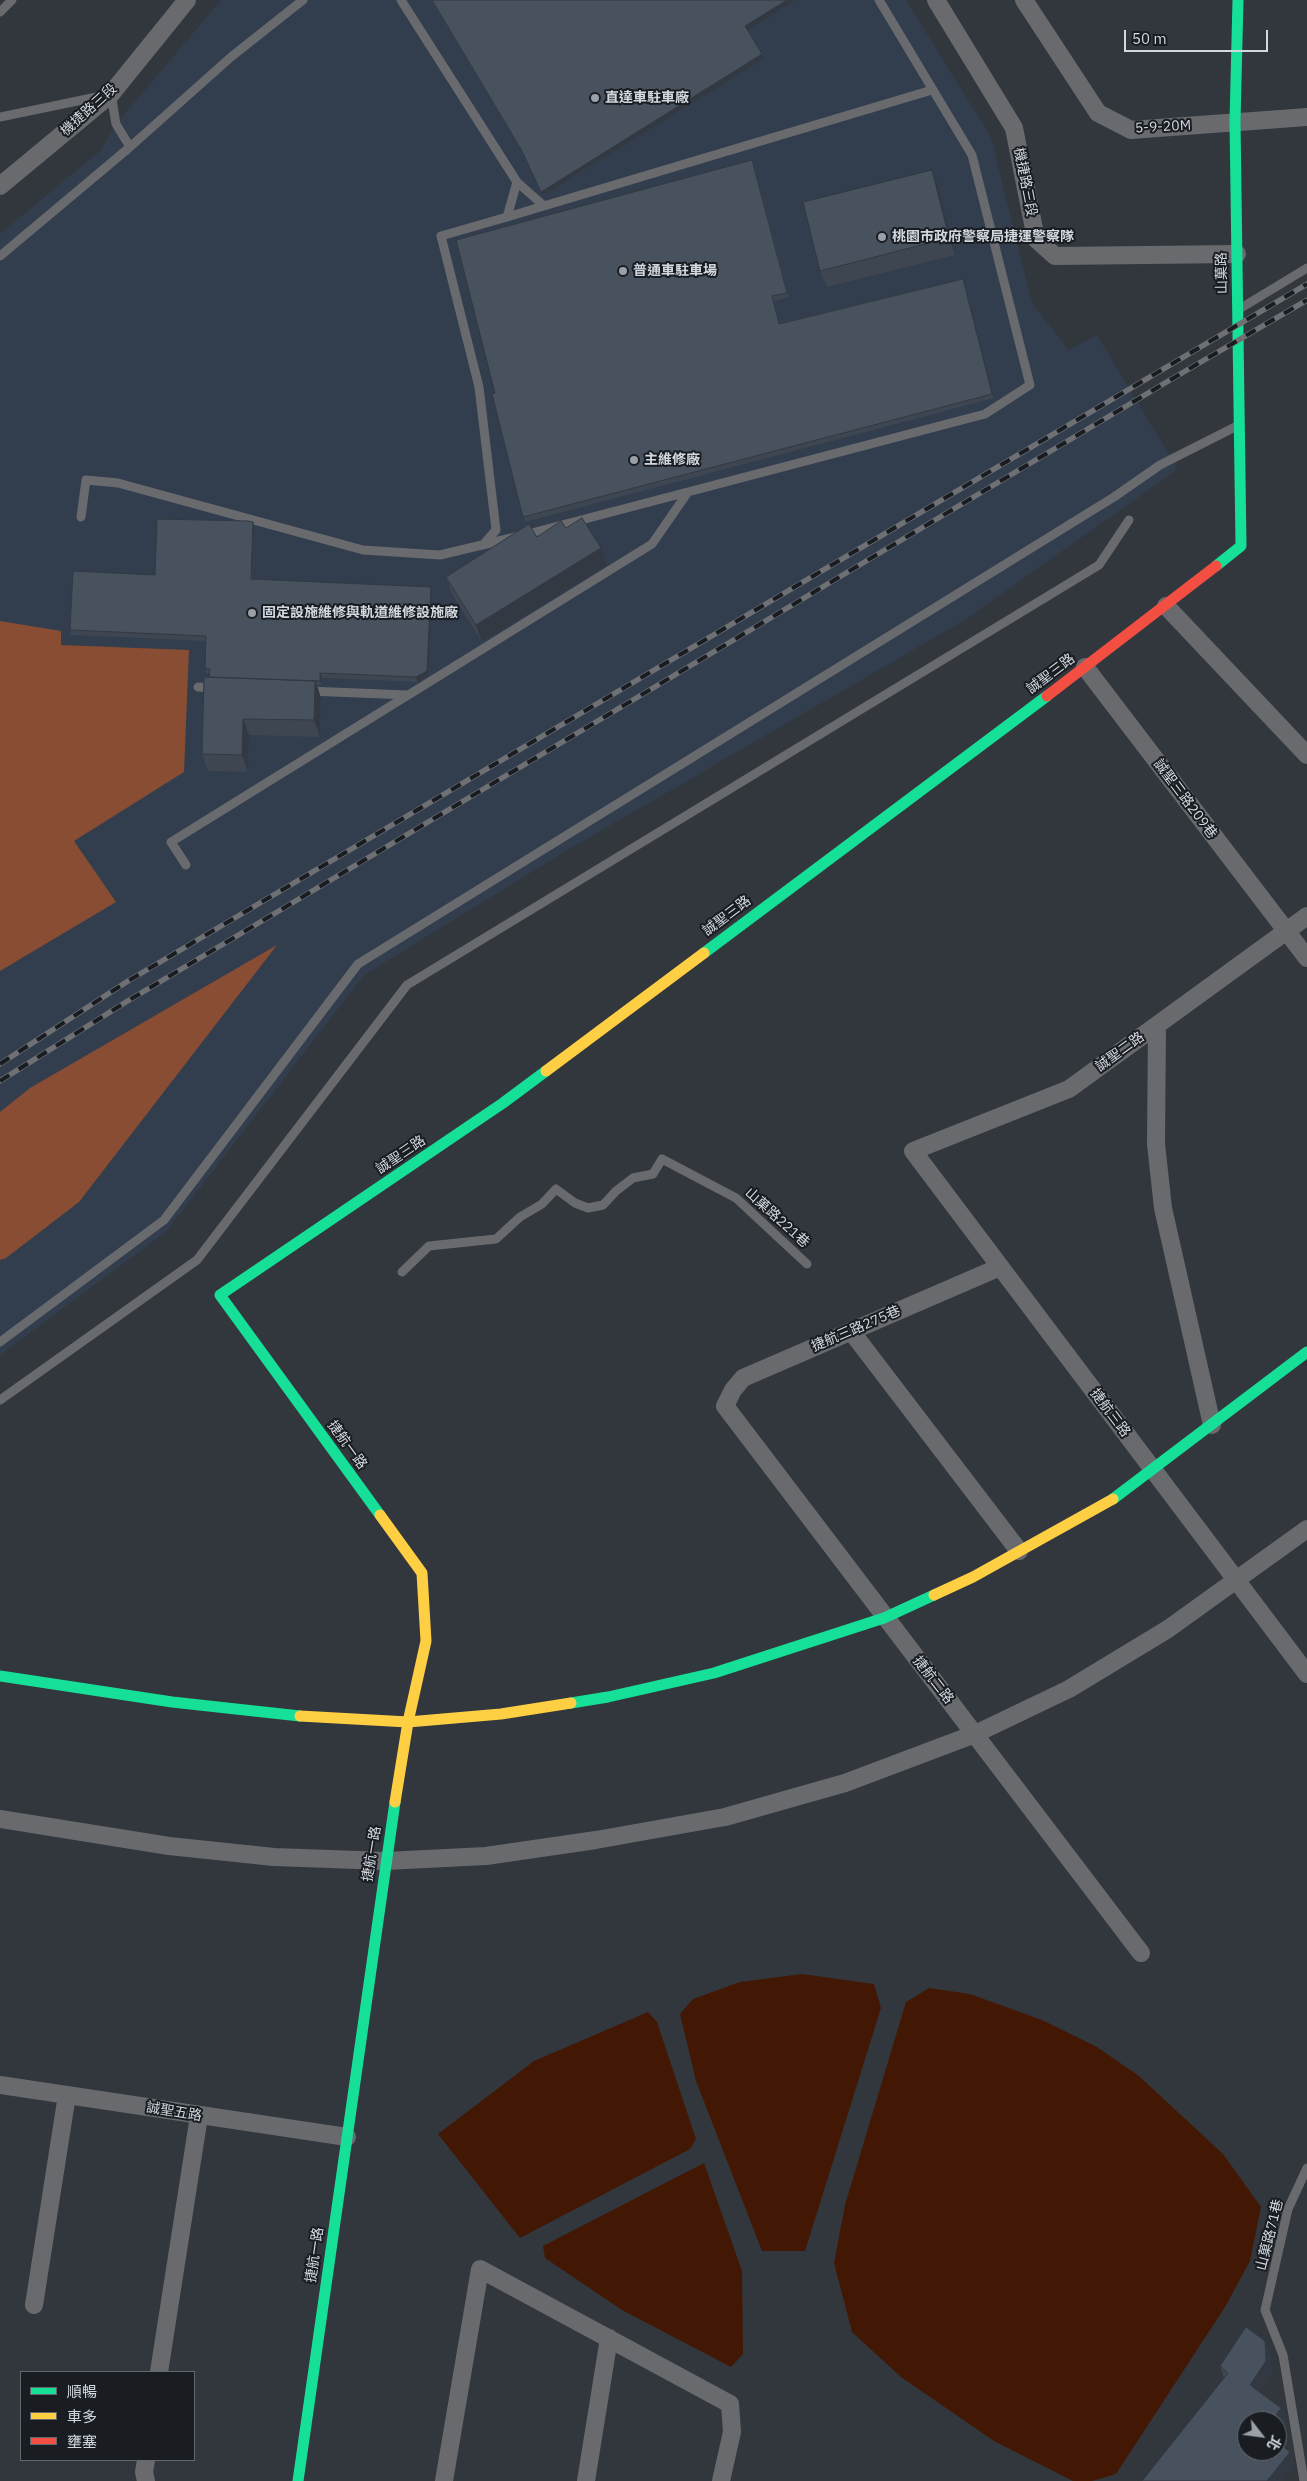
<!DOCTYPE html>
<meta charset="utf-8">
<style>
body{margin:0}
#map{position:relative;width:1307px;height:2481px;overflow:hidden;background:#32373d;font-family:"IBM Plex Sans","Noto Sans TC",sans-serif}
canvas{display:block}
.legend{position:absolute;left:20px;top:2371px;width:175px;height:90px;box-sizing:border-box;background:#191d22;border:1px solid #63686e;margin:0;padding:6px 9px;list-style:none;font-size:15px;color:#d3d8e0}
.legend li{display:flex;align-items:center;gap:10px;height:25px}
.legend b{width:25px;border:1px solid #63686e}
.north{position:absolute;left:1237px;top:2411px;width:50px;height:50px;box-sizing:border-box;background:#191d22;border:1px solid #63686e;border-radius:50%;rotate:120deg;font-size:14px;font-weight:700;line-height:20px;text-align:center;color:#d3d8e0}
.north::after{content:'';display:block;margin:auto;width:18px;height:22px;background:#9ba0a7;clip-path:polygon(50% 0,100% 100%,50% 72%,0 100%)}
.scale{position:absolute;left:1124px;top:30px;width:144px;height:22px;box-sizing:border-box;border:2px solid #d3d8e0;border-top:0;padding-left:6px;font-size:15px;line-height:18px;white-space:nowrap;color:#d3d8e0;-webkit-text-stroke:4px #191d22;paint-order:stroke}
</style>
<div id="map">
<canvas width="1307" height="2481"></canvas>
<ul class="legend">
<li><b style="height:6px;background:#16e098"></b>順暢</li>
<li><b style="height:6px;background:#ffcf43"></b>車多</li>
<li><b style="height:6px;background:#f24e42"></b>壅塞</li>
</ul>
<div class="north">北</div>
<div class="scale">50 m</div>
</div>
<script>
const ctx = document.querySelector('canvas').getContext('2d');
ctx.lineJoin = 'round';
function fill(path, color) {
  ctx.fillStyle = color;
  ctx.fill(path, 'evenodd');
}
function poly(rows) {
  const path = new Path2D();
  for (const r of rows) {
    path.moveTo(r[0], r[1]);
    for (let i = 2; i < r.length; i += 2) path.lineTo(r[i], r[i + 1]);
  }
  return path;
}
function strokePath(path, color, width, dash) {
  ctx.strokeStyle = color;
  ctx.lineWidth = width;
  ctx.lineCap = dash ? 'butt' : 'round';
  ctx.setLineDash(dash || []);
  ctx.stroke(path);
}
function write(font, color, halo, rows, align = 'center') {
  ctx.font = font + ' "IBM Plex Sans","Noto Sans TC",sans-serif';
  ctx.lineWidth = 4;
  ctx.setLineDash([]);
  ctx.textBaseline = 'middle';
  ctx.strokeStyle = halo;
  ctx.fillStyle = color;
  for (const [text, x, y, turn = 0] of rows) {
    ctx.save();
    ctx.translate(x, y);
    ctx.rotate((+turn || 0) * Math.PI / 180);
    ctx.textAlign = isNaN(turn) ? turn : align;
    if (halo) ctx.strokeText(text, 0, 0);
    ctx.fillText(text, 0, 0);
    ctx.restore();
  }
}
const built = poly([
 [221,0,906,0,991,137,1032,303,1069,350,1097,335,1178,469,965,620,566,851,364,975,166,1232,0,1355,0,234,101,150,116,124]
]);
const forest = poly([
 [0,621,61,631,61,645,189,650,184,772,74,841,116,902,0,971],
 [277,945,79,1202,6,1258,0,1260,0,1112,30,1088]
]);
const water = poly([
 [802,1974,874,1984,881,2008,805,2251,762,2251,696,2081,680,2014,693,1999,740,1982],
 [929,1988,970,1994,1042,2020,1097,2047,1139,2076,1223,2154,1261,2207,1250,2261,1225,2307,1116,2474,1092,2481,1073,2481,994,2441,901,2377,852,2332,834,2263,845,2205,906,2002],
 [648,2012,657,2022,696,2139,690,2149,520,2238,438,2134,534,2061],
 [704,2163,742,2271,743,2354,731,2367,622,2310,545,2258,543,2246]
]);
const lane = poly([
 [401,0,517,182,507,217,441,236,479,387,496,530,483,545],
 [0,12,12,0],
 [0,117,111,94,116,124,130,147],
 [517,182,544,206],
 [507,217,932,90],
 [0,256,130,147,231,57,303,0],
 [1241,308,1307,268],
 [81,517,86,480,118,483,363,550,440,555,524,535,985,414,1030,385,972,155,879,0],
 [198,687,215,688],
 [308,691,408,695],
 [186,865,171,842,652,544,688,492],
 [402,1272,429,1246,496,1239,520,1217,542,1204,556,1189,575,1203,588,1208,603,1205,616,1191,633,1178,653,1174,662,1159,736,1198,807,1264],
 [0,1342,164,1220,358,964,1114,497,1160,465,1237,426],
 [0,1400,197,1260,407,985,1099,565,1129,520],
 [1304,2481,1283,2355,1265,2310,1288,2209,1307,2168]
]);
const street = poly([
 [936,0,1014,128,1036,239,1055,256,1237,254],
 [1024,0,1098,113,1131,130,1307,117],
 [0,186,111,94,187,0],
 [1166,606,1307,755],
 [1085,667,1307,958],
 [1307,916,1069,1089,913,1151,1307,1674],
 [1157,1025,1156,1144,1163,1208,1212,1425],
 [1000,1267,743,1378,733,1390,725,1406,1141,1953],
 [851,1331,1019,1551],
 [0,1819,169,1846,274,1857,386,1861,486,1856,596,1840,725,1817,845,1783,975,1734,1069,1689,1168,1629,1307,1529],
 [0,2085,347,2137],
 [34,2305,67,2095],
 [159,2372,199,2116],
 [146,2460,144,2472,146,2481],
 [444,2481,480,2269,730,2404,732,2432,721,2481],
 [586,2481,609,2338]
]);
const fast = poly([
 [1216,566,1241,546,1235,121,1238,0],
 [704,953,1047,696],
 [1113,1499,1307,1352],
 [380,1515,220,1295,503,1103,546,1071],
 [0,1676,172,1702,300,1716],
 [571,1703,608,1697,714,1673,884,1618,934,1595],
 [298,2481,395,1802]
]);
const slow = poly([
 [546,1071,704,953],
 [380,1515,422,1573,426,1641,408,1722,395,1802],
 [934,1595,973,1577,1113,1499],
 [300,1716,408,1722,501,1714,571,1703]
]);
const jam = poly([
 [1047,696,1216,566]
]);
const rail = poly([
 [0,1064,128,981,1307,284],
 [0,1081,126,1002,1170,380,1307,300]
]);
const wall = poly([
 [431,0,796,0,748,30,762,54,764,59,542,196,524,155],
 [754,165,789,297,774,301,779,323,963,279,994,398,525,522,495,393],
 [938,186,955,255,827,287,820,271],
 [253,522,254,527,253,579,432,591,428,675,418,682,322,678,322,685,317,685,321,698,320,737,249,735,248,772,208,771,202,754,209,677,210,673,206,673,205,668,206,641,71,635,70,630,155,575],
 [566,528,601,548,607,565,482,642,452,594,446,577,537,537],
 [1269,2354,1271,2374,1259,2392,1281,2408,1286,2421,1247,2421,1290,2452,1294,2465,1282,2481,1142,2481,1224,2378,1220,2366]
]);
const shadedWall = poly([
 [787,0,796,0,747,31,745,26],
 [762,54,764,59,542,196,541,192],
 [932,170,938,186,955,255,949,238],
 [963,279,964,283,994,398,992,394],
 [253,522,254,527,252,583,251,579],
 [601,548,607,565,482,642,476,625],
 [431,587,432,591,428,675,418,682,416,677],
 [320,673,322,678,322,685,320,681],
 [315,681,321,698,320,737,314,720],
 [243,719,249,735,248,772,242,755],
 [1265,2341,1269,2354,1271,2374,1255,2398,1250,2385],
 [1281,2408,1286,2421,1277,2434,1277,2421,1272,2421],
 [1290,2452,1294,2465,1282,2481,1267,2481]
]);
const building = poly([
 [432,0,787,0,745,26,762,54,541,192,522,151,432,0],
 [752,160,787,293,772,296,779,324,963,279,992,394,523,517,492,394,495,393,456,240,752,160],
 [932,170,949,238,820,271,803,202,932,170],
 [582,518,601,548,476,625,446,577,529,524,537,537,561,521,566,528,582,518],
 [157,519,248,521,253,522,251,579,431,587,427,671,416,677,320,673,320,681,209,677,210,669,205,668,206,636,70,630,73,571,155,575,157,519],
 [204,677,315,681,314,720,243,719,242,755,202,754,204,677],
 [1246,2327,1265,2341,1266,2361,1250,2385,1281,2408,1272,2421,1247,2421,1247,2451,1277,2451,1277,2442,1290,2452,1267,2481,1142,2481,1228,2373,1220,2366,1246,2327]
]);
const markers = [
 [595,98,5,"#9ba0a7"],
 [882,237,5,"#9ba0a7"],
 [623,271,5,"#9ba0a7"],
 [634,460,5,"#9ba0a7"],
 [252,613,5,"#9ba0a7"]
];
const poiNames = [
 ["直達車駐車廠",605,98],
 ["桃園市政府警察局捷運警察隊",892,237],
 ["普通車駐車場",633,271],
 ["主維修廠",644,460],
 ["固定設施維修與軌道維修設施廠",262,613]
];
const streetNames = [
 ["機捷路三段",89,110,-42],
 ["5-9-20M",1163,127,-3],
 ["機捷路三段",1025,182,79],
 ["山菓路",1222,273,-91],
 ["誠聖三路",1051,674,-37],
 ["誠聖三路209巷",1185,799,53],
 ["誠聖三路",727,916,-37],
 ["誠聖二路",1120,1052,-36],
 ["誠聖三路",401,1155,-34],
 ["山菓路221巷",777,1218,42],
 ["捷航三路275巷",856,1329,-23],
 ["捷航三路",1110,1413,53],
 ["捷航一路",347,1445,54],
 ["捷航二路",933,1680,52],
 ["捷航一路",372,1854,-81],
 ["誠聖五路",174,2112,9],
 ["山菓路71巷",1270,2235,-76],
 ["捷航一路",315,2255,-82]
];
fill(built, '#323d4d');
fill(forest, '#884d33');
fill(water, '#421805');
strokePath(lane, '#686a6d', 9);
strokePath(street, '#686a6d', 18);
strokePath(fast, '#16e098', 11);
strokePath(slow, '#ffcf43', 11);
strokePath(jam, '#f24e42', 11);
strokePath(rail, '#6e7074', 5.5);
strokePath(rail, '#191d22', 4, [11]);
fill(wall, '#3e4651');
fill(shadedWall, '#323942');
fill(building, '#48515e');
strokePath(building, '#323942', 1);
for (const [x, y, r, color] of markers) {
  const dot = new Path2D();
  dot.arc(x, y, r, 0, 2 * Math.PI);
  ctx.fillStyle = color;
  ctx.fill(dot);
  strokePath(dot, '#191d22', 2);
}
write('bold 14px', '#d3d8e0', '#191d22', poiNames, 'left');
write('14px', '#d3d8e0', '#191d22', streetNames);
</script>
